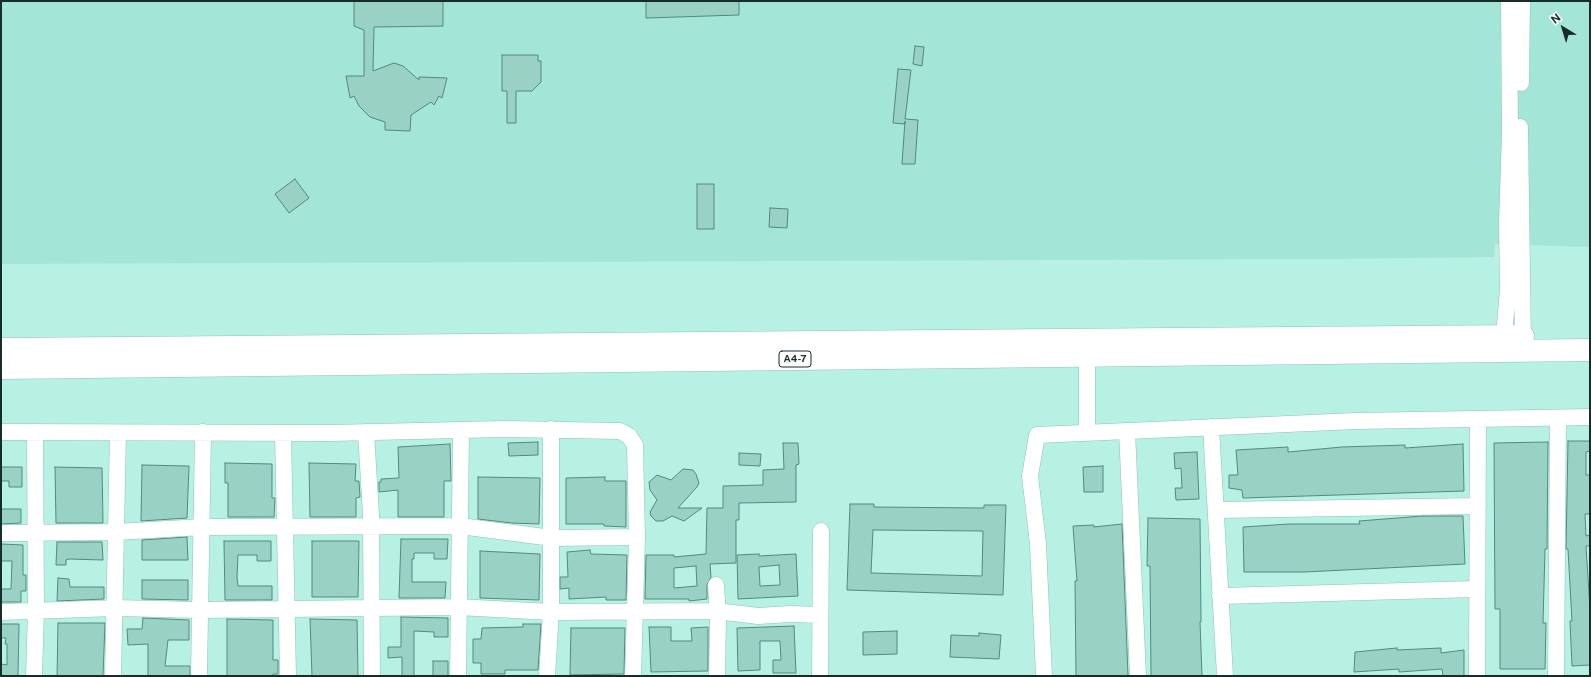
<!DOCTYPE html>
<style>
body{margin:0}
#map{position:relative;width:1591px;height:677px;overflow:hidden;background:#b7f1e4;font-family:"Public Sans",sans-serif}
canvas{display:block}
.frame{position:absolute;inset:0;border:2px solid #162d28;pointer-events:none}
.north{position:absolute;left:1543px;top:8px;width:40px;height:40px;-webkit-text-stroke:3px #fff;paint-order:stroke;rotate:322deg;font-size:11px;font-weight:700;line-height:16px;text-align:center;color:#162d28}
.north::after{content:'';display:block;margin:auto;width:14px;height:18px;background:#162d28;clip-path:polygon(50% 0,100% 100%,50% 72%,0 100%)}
</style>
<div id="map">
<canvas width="1591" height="677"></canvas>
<div class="frame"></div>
<div class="north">N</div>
</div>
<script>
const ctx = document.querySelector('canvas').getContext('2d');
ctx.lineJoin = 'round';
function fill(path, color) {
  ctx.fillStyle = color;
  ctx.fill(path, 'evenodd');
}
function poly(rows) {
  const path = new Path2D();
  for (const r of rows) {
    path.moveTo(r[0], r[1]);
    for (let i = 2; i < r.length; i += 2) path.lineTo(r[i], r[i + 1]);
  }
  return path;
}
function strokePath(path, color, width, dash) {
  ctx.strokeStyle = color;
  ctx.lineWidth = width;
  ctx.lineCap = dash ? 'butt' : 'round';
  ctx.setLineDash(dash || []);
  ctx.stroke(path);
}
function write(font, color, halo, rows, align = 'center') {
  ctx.font = font + ' "Public Sans",sans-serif';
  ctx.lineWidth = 3;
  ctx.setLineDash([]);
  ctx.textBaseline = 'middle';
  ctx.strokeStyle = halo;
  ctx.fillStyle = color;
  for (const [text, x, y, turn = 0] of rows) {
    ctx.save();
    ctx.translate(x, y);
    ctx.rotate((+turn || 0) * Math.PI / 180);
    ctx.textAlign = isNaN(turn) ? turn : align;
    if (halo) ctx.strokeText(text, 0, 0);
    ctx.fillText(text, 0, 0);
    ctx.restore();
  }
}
const built = poly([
 [1,1,1590,1,1590,247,1495,244,1494,257,1333,259,1,264]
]);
const building = poly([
 [354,1,443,1,443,26,374,27,373,71,394,63,403,66,419,80,419,77,447,78,442,98,439,96,434,105,431,102,411,115,410,131,385,130,385,122,370,117,359,106,354,96,350,98,346,76,364,76,364,30,354,26,354,1],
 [646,1,739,1,739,15,646,18,646,1],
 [915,46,924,47,922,66,913,64,915,46],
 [502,55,538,55,538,61,541,61,541,82,532,91,516,91,516,123,507,123,507,91,502,91,502,55],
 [898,69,911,70,905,119,918,120,915,164,902,164,905,121,905,124,893,123,898,69],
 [295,179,309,198,289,213,275,194,295,179],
 [697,184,714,184,714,229,697,229,697,184],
 [770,208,788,209,787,228,769,227,770,208],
 [1568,441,1590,441,1590,451,1586,452,1586,475,1590,475,1590,514,1585,514,1586,536,1590,535,1590,546,1586,546,1590,609,1590,665,1572,666,1570,621,1572,621,1568,549,1566,549,1568,441],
 [538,442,538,455,509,456,508,443,538,442],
 [1548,442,1547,549,1545,549,1543,623,1546,623,1545,669,1500,669,1500,609,1495,609,1494,443,1548,442],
 [783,443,798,443,799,464,796,465,796,502,739,503,739,520,736,520,736,563,710,564,711,577,707,585,707,599,689,601,689,599,645,599,646,555,674,555,674,557,706,554,707,508,723,508,723,486,763,485,763,470,784,469,783,443],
 [696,566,697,586,674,588,674,568,696,566],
 [450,444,451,481,444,481,444,517,398,517,398,490,379,492,379,482,381,482,381,479,399,478,398,447,450,444],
 [1463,444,1464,491,1243,498,1242,490,1229,488,1229,475,1238,475,1236,450,1288,447,1288,452,1342,447,1405,445,1405,448,1463,444],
 [1197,452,1199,499,1176,500,1175,488,1182,488,1181,468,1175,469,1174,453,1197,452],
 [739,453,761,454,760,466,739,465,739,453],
 [225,463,272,464,272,498,275,498,274,517,228,517,228,483,225,483,225,463],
 [309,463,356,464,355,481,359,481,360,497,356,498,356,517,310,517,309,463],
 [142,465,189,466,187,518,141,521,142,465],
 [1103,466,1103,492,1084,492,1083,467,1103,466],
 [1,467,22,467,22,487,9,487,9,481,1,481,1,467],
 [55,467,102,468,103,523,56,523,55,467],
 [683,469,693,470,696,474,699,483,697,487,678,508,702,508,684,521,672,516,663,521,656,521,651,516,650,512,657,500,650,490,649,482,657,475,671,480,683,469],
 [478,477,540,478,539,524,512,523,478,519,478,477],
 [605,477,605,481,626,481,626,527,604,526,604,524,566,524,566,478,605,477],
 [850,504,874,504,874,507,984,508,984,505,1006,505,1003,595,847,590,850,504],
 [873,530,983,531,982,576,871,573,873,530],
 [1,509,21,509,21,523,1,524,1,509],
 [1423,516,1463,516,1465,564,1305,572,1244,572,1243,527,1289,524,1360,524,1359,521,1423,516],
 [1148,518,1200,519,1201,622,1200,622,1202,676,1151,676,1150,566,1147,566,1148,518],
 [1122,524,1128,676,1076,676,1075,581,1077,581,1073,526,1094,525,1094,527,1122,524],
 [187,537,188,560,142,560,142,540,187,537],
 [401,539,448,539,447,559,434,559,434,553,414,553,414,559,412,559,412,582,446,582,445,598,399,598,401,539],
 [224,541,271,541,271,561,257,561,257,555,238,555,237,577,238,586,272,586,272,600,225,600,224,541],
 [312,541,359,541,358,597,312,597,312,541],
 [57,542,102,542,103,560,69,559,66,560,66,565,56,565,57,542],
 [1,544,23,545,23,575,26,575,26,591,21,591,21,602,1,602,1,589,11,589,12,561,1,561,1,544],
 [590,550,591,554,627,555,626,600,606,600,606,597,569,599,569,588,560,589,560,577,568,577,567,552,590,550],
 [480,551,540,554,539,600,480,598,480,551],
 [759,554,759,556,796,554,798,596,738,599,737,555,759,554],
 [779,565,780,585,760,586,759,567,779,565],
 [58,578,69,579,70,587,104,587,104,599,57,601,58,578],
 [142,580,188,580,188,600,142,599,142,580],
 [401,617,448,618,448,637,434,637,434,632,414,631,414,676,402,676,402,657,388,658,388,647,401,647,401,617],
 [143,618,189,620,189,640,168,640,165,666,190,666,190,676,148,676,148,644,128,645,127,629,142,629,143,618],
 [227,619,273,620,273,660,278,660,278,674,273,674,273,676,227,676,227,619],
 [310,619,357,620,358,676,312,676,310,619],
 [58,623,105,623,103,676,57,676,58,623],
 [1,624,19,624,18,676,1,676,1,664,7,665,7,644,5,644,6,638,1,638,1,624],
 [523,624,541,624,538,670,505,670,505,674,481,674,481,663,473,663,473,639,481,639,482,628,523,627,523,624],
 [794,626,796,673,773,673,773,660,781,660,780,641,760,641,760,670,738,671,737,628,794,626],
 [649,627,671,627,671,641,692,641,691,628,708,627,708,671,651,672,649,627],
 [571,628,625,628,624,674,570,675,571,628],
 [897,631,897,654,863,655,863,632,897,631],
 [979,633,1001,635,999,659,950,657,951,635,979,636,979,633],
 [1397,648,1397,650,1441,648,1441,653,1464,650,1464,676,1443,676,1442,669,1399,672,1399,669,1354,672,1355,652,1397,648],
 [433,661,448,661,448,676,433,676,433,661]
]);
const minor = poly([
 [1521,83,1522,1],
 [1520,127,1523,347],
 [1503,347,1508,290,1507,222,1510,134,1509,1],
 [1211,427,1225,676],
 [1127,431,1138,676],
 [1,432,330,433,504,429,620,431,629,436,635,445,637,537,633,676],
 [366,432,371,515,372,676],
 [283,433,288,676],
 [1087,433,1087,356],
 [1216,510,1478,506],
 [1,533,116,532,202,527,460,526,552,538,637,537],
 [716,585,718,617,717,676],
 [1220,596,1477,589],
 [1,612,115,608,200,610,458,607,551,612,717,611,758,616,790,614,820,615],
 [34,676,36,610,35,433],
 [113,676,118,433],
 [199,676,203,432],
 [458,676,461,430],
 [547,676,551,612,551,429],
 [820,676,821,531],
 [1044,676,1038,544,1030,476,1037,435,1356,421,1590,417],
 [1477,676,1478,419],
 [1556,676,1558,418]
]);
const highway = poly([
 [1,349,1523,336],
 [1,368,1590,350]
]);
const shields = [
 [795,359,32]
];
const shieldNames = [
 ["A4-7",795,359]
];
fill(built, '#a3e6d7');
fill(building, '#99d2c5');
strokePath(building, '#52897e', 1);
strokePath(minor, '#8bc4b7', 17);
strokePath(highway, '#8bc4b7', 23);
strokePath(minor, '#fff', 16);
strokePath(highway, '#fff', 22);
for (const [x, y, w] of shields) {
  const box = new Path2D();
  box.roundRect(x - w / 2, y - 8, w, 16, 3);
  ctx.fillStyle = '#fff';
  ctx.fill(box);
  strokePath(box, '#162d28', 1);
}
write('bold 10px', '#162d28', null, shieldNames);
</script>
